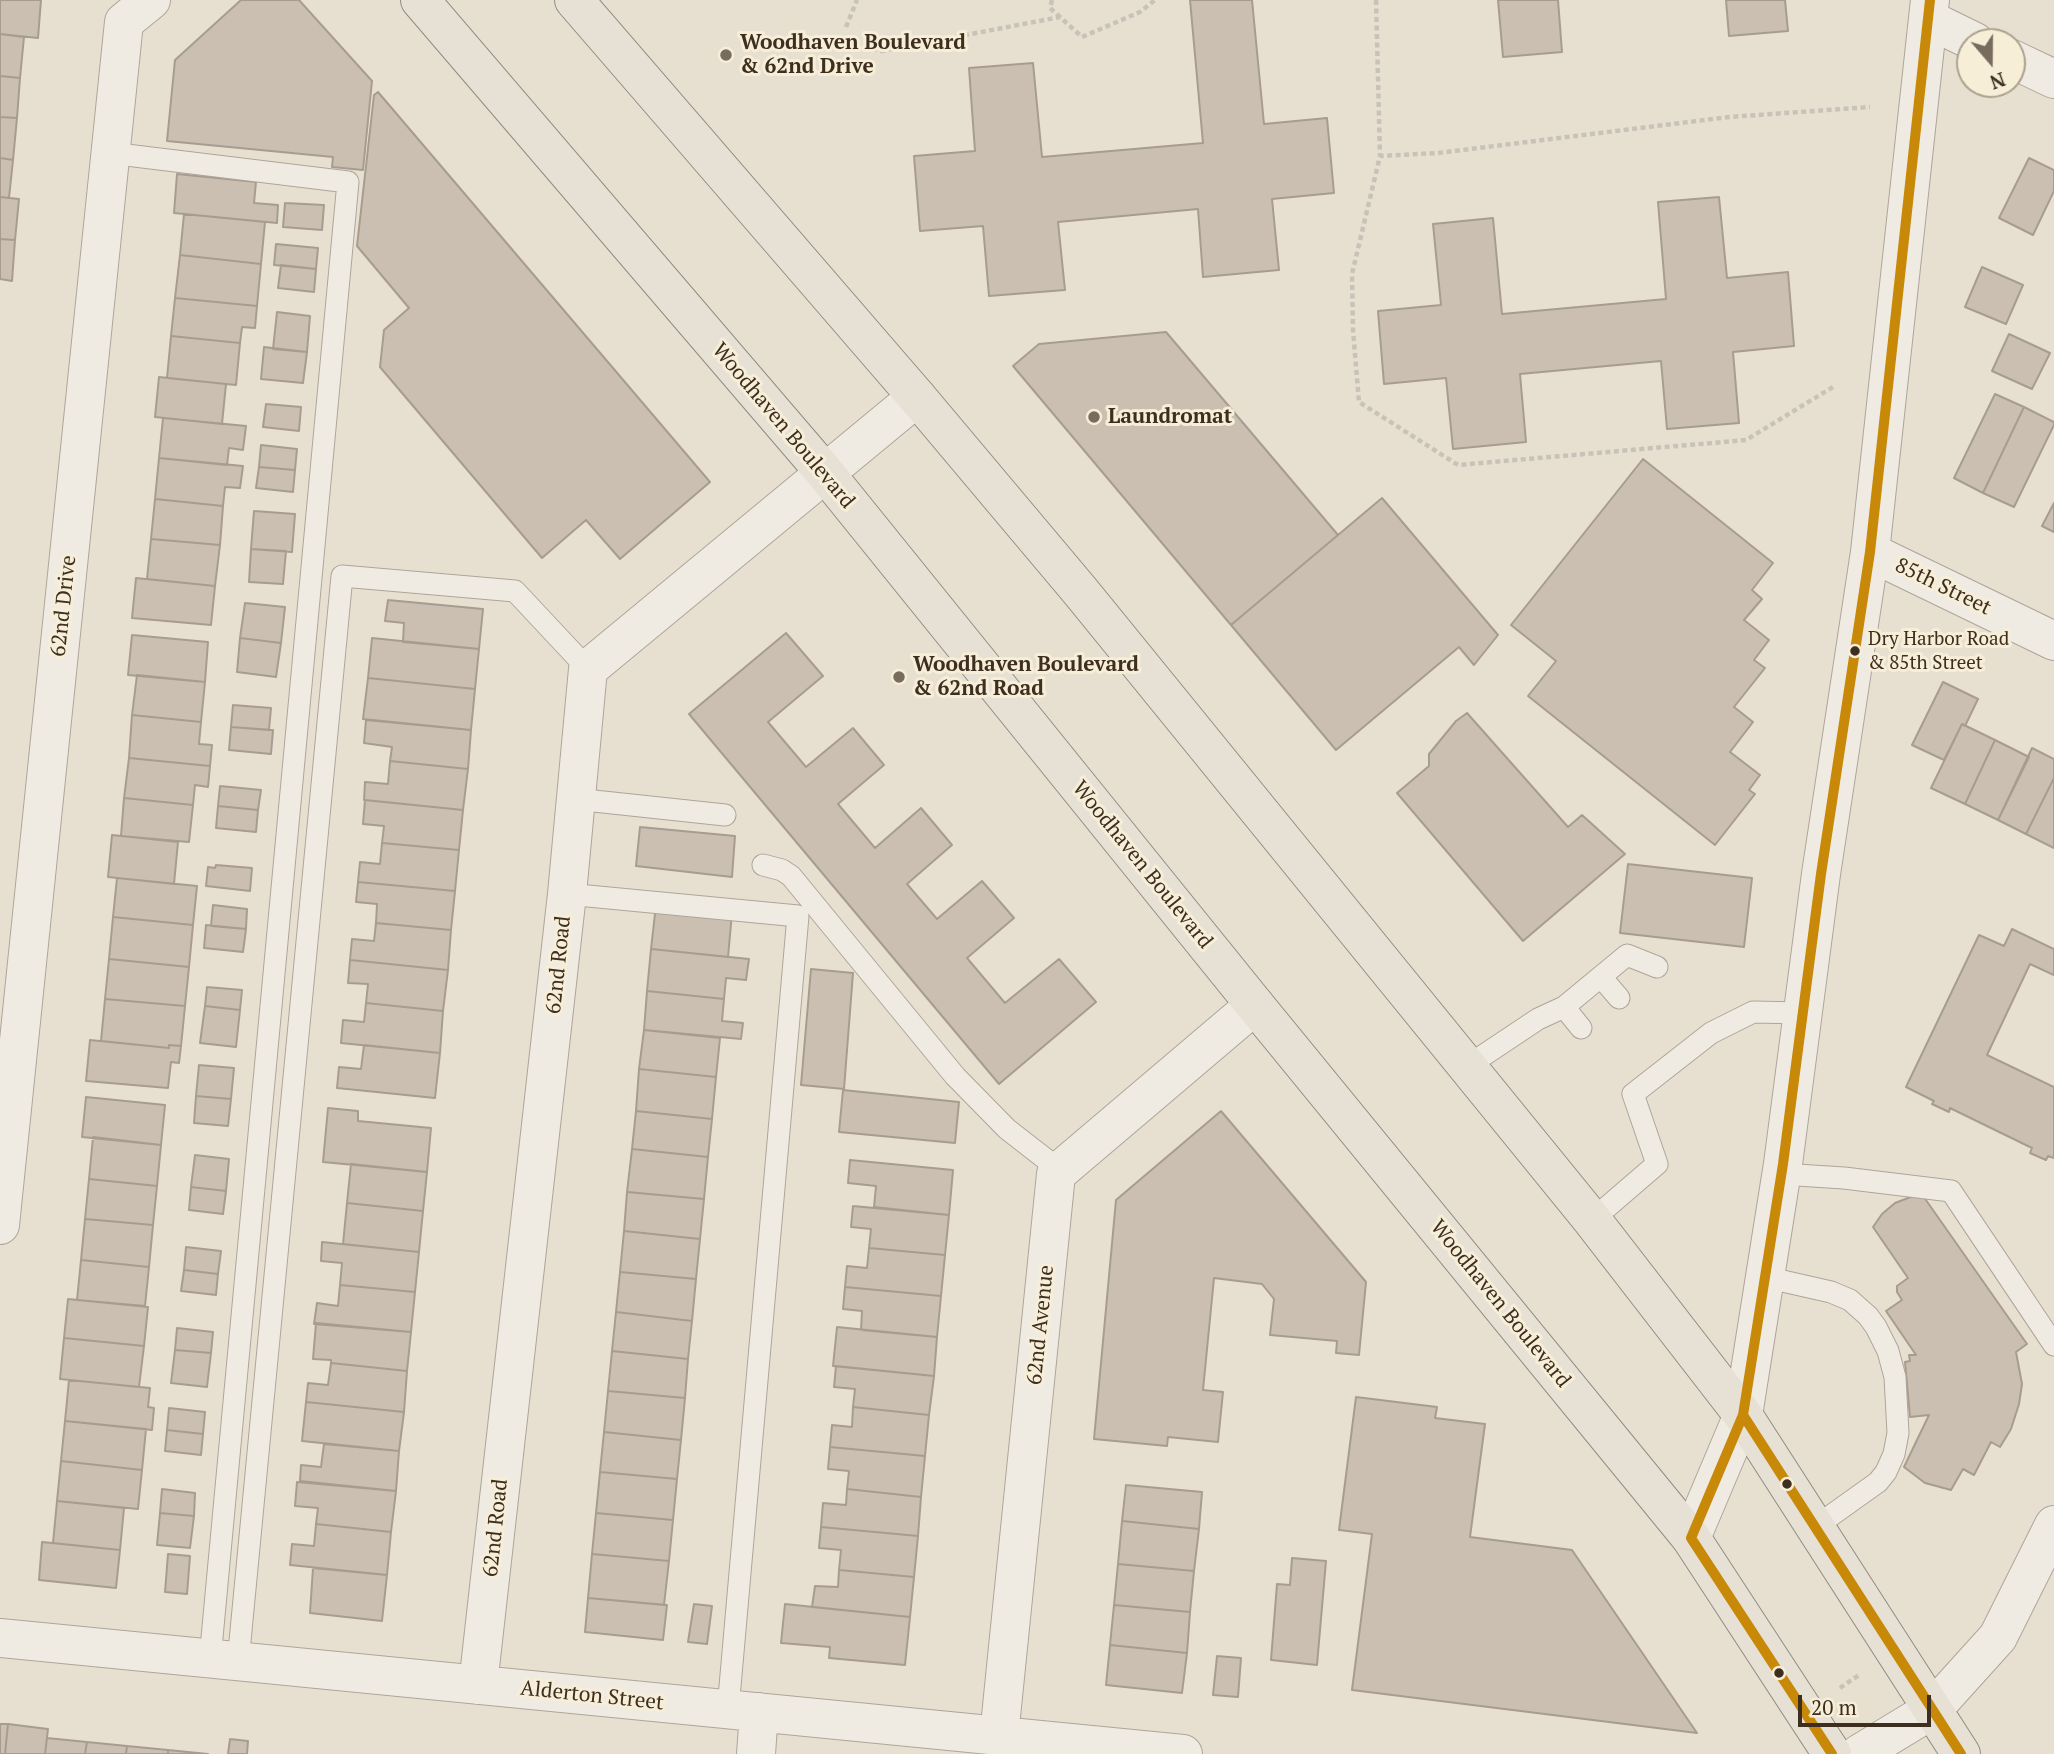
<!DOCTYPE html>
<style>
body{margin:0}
#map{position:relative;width:2054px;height:1754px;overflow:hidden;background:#e7e0d1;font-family:"PT Serif",serif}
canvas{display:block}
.north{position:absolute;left:1956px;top:28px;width:70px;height:70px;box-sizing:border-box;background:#f7eed8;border:2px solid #ada18e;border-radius:50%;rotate:160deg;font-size:19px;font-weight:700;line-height:28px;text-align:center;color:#3d2e20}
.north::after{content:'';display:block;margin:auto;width:24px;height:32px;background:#786c5e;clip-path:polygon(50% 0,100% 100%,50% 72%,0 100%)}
.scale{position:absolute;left:1798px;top:1695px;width:133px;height:32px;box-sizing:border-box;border:4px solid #3d2e20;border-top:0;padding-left:9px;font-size:21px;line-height:24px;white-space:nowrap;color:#3d2e20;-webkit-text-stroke:5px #f7eed8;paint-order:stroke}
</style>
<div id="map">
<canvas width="2054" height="1754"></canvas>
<div class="north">N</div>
<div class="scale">20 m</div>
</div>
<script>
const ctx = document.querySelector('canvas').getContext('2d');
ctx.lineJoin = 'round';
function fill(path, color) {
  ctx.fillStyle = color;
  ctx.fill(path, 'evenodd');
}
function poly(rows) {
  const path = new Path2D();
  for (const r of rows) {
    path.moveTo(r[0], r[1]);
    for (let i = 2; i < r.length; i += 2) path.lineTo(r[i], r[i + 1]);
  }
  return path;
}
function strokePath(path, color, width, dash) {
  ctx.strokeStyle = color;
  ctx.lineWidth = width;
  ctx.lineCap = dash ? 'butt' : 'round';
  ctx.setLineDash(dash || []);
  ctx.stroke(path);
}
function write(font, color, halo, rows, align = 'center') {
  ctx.font = font + ' "PT Serif",serif';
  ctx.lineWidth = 6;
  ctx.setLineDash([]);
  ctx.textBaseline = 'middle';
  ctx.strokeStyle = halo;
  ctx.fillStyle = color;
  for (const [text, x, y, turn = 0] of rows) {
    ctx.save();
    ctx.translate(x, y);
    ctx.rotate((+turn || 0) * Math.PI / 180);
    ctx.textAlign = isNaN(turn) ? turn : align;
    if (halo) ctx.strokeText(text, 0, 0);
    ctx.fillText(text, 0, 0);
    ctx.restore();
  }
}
const building = poly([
 [0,0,41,0,38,38,0,34,0,0],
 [241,0,299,0,372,81,363,170,332,167,333,157,167,141,175,60,241,0],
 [1190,0,1252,0,1264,124,1327,118,1334,193,1272,199,1279,270,1203,277,1198,209,1058,222,1065,290,989,296,983,226,920,231,914,156,975,151,969,68,1033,63,1042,157,1203,143,1190,0],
 [1498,0,1558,0,1562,52,1503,57,1498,0],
 [1726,0,1785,0,1788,31,1729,36,1726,0],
 [0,34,24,37,20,78,0,76,0,34],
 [0,76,20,78,17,118,0,117,0,76],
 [378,92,710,482,620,559,586,520,542,558,380,367,384,330,409,308,357,246,374,95,378,92],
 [0,117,17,118,13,160,0,158,0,117],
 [0,158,13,160,9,198,0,197,0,158],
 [2029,158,2054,170,2054,191,2033,235,1999,218,2029,158],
 [177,174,256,182,254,203,278,205,277,223,174,213,177,174],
 [0,197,19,199,15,240,0,239,0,197],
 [1719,197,1727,278,1788,272,1794,346,1733,352,1739,423,1667,429,1661,361,1520,374,1526,442,1453,449,1446,378,1384,384,1378,311,1441,305,1433,224,1493,218,1502,314,1666,299,1658,202,1719,197],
 [285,203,324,205,322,230,283,227,285,203],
 [184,214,265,222,261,264,180,255,184,214],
 [0,239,15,240,12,281,0,279,0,239],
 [276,244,318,248,316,269,274,265,276,244],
 [180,255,261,264,257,306,175,298,180,255],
 [281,265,316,269,314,292,278,288,281,265],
 [1982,267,2023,285,2006,324,1965,307,1982,267],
 [175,298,257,306,255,328,242,327,240,343,171,336,175,298],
 [277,312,310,316,307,352,273,349,277,312],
 [1166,332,1338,535,1231,625,1013,366,1039,344,1166,332],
 [2009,334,2050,353,2032,389,1992,371,2009,334],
 [171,336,240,343,236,385,167,378,171,336],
 [264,347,307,352,303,383,261,379,264,347],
 [159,377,226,384,222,424,155,417,159,377],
 [1995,394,2024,407,1983,493,1954,478,1995,394],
 [266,404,301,407,299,431,263,427,266,404],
 [2024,407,2054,422,2054,425,2014,507,1983,493,2024,407],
 [163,418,246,426,243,450,229,448,227,465,159,458,163,418],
 [261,445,297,449,295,470,259,467,261,445],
 [159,458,243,466,240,488,225,487,223,506,155,499,159,458],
 [1643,459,1773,563,1752,590,1762,599,1744,620,1769,640,1754,660,1765,668,1734,707,1753,722,1730,752,1760,775,1749,790,1755,794,1715,845,1528,696,1556,661,1511,625,1643,459],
 [259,467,295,470,293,492,256,488,259,467],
 [1382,498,1498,635,1474,665,1459,647,1336,750,1231,625,1382,498],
 [155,499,223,506,220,545,151,539,155,499],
 [2054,503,2054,532,2042,526,2054,503],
 [254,511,295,514,292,552,251,549,254,511],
 [151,539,220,545,215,586,147,579,151,539],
 [251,549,286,551,283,584,249,582,251,549],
 [136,578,215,586,211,625,132,618,136,578],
 [388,600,483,609,479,649,403,642,404,623,385,621,388,600],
 [245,603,285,607,281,643,240,638,245,603],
 [786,633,823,676,768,722,806,767,853,728,884,765,838,804,875,848,921,808,952,845,907,884,937,919,982,881,1014,918,967,958,1005,1003,1059,959,1096,1002,999,1084,689,714,786,633],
 [132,635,208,642,205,682,128,675,132,635],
 [240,638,281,643,276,677,237,672,240,638],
 [372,638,479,649,475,689,368,678,372,638],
 [137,675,205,682,201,722,132,715,137,675],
 [368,678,475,689,471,730,363,719,368,678],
 [1943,682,1978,699,1965,726,1962,724,1944,760,1912,745,1943,682],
 [233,705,271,708,269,730,231,727,233,705],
 [1467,713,1568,827,1582,815,1625,854,1523,941,1397,793,1429,766,1429,754,1456,721,1467,713],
 [132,715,201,722,199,744,212,745,210,766,129,758,132,715],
 [366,720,471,730,468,769,390,761,392,747,364,743,366,720],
 [1962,724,1995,740,1965,804,1931,788,1962,724],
 [231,727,273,730,271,754,229,750,231,727],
 [1995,740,2029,757,1998,820,1965,804,1995,740],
 [2032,748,2054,759,2054,778,2026,834,1998,820,2032,748],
 [129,758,210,766,208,787,195,785,193,805,124,798,129,758],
 [390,761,468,769,463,810,364,800,365,782,388,784,390,761],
 [2054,778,2054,848,2026,834,2054,778],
 [220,786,261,790,258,810,218,806,220,786],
 [124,798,193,805,189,842,121,836,124,798],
 [365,800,463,810,459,850,382,843,384,826,363,824,365,800],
 [218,806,258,810,256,832,216,828,218,806],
 [640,827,735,836,732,877,636,866,640,827],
 [112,835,178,842,174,884,108,877,112,835],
 [382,843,459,850,455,891,358,882,360,862,380,864,382,843],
 [1628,864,1752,878,1744,947,1620,933,1628,864],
 [216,865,252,868,250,891,206,886,208,867,215,868,216,865],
 [117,878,197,886,193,925,113,917,117,878],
 [358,882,455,891,451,930,376,923,377,904,356,902,358,882],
 [213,905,247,909,246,929,211,926,213,905],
 [656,905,732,913,728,957,651,949,656,905],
 [113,917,193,925,189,967,109,959,113,917],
 [376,923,451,930,448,970,350,960,352,939,374,941,376,923],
 [206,925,246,929,243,952,204,948,206,925],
 [2012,929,2054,949,2054,975,2030,964,1987,1055,2054,1087,2054,1158,2048,1156,2046,1160,2030,1153,2032,1148,1950,1108,1949,1112,1932,1104,1934,1101,1906,1087,1979,935,2004,946,2012,929],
 [651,949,749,959,746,980,726,978,724,999,647,991,651,949],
 [109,959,189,967,185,1006,105,999,109,959],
 [350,960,448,970,443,1011,366,1003,368,984,348,983,350,960],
 [811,969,853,973,844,1089,801,1085,811,969],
 [207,987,242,990,240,1010,205,1006,207,987],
 [647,991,724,999,722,1021,743,1023,741,1039,644,1030,647,991],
 [105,999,185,1006,181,1046,169,1045,169,1048,101,1041,105,999],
 [366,1003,443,1011,440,1053,341,1043,343,1020,364,1022,366,1003],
 [205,1006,240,1010,236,1047,200,1043,205,1006],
 [644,1030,720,1038,716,1077,639,1069,644,1030],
 [90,1040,169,1048,169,1045,181,1046,179,1063,171,1062,168,1088,86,1081,90,1040],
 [364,1045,440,1053,435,1098,337,1088,339,1067,361,1069,364,1045],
 [199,1065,234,1068,231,1099,196,1096,199,1065],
 [639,1069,716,1077,712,1119,636,1111,639,1069],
 [843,1090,959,1102,955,1143,839,1132,843,1090],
 [196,1096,231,1099,228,1126,194,1123,196,1096],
 [86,1097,165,1105,161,1145,82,1137,86,1097],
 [328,1108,358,1111,358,1121,431,1128,427,1172,323,1162,328,1108],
 [636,1111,712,1119,708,1157,632,1149,636,1111],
 [1221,1111,1366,1282,1359,1355,1336,1353,1337,1341,1270,1335,1274,1299,1262,1284,1214,1278,1203,1390,1223,1392,1218,1442,1168,1437,1167,1446,1094,1439,1116,1200,1221,1111],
 [93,1137,161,1145,157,1186,89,1179,93,1137],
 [632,1149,708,1157,704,1199,627,1192,632,1149],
 [195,1155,229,1159,226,1191,191,1187,195,1155],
 [850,1160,953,1170,949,1215,874,1207,876,1186,848,1183,850,1160],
 [351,1164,427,1172,423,1211,347,1203,351,1164],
 [89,1179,157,1186,153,1225,85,1219,89,1179],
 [191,1187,226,1191,223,1214,189,1210,191,1187],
 [627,1192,704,1199,700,1239,624,1231,627,1192],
 [1921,1193,2027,1344,2016,1352,2022,1384,2019,1404,2011,1429,2000,1447,1991,1442,1974,1475,1963,1469,1951,1490,1925,1483,1904,1467,1929,1415,1910,1417,1905,1362,1910,1361,1909,1355,1916,1355,1886,1311,1902,1300,1897,1292,1897,1286,1908,1278,1873,1227,1882,1214,1895,1203,1921,1193],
 [347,1203,423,1211,419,1252,343,1244,347,1203],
 [853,1206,949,1215,945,1255,869,1248,871,1229,851,1227,853,1206],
 [85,1219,153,1225,149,1267,81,1260,85,1219],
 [624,1231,700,1239,696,1279,620,1272,624,1231],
 [322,1242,419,1252,415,1292,340,1285,342,1263,321,1261,322,1242],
 [186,1247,221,1251,218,1274,184,1270,186,1247],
 [869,1248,945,1255,941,1296,845,1287,847,1266,867,1268,869,1248],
 [81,1260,149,1267,145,1306,77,1300,81,1260],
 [184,1270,218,1274,216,1295,181,1291,184,1270],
 [620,1272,696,1279,692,1321,616,1312,620,1272],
 [340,1285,415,1292,411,1332,314,1324,317,1303,338,1306,340,1285],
 [845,1287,941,1296,937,1337,861,1330,862,1311,843,1309,845,1287],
 [68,1299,148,1307,144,1346,64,1338,68,1299],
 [616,1312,692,1321,688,1359,612,1351,616,1312],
 [316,1323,411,1332,407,1371,331,1363,331,1360,313,1359,316,1323],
 [837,1327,937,1337,934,1376,833,1366,837,1327],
 [177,1328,213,1332,211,1353,175,1350,177,1328],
 [64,1338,144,1346,139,1387,60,1379,64,1338],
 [175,1350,211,1353,207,1387,171,1383,175,1350],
 [612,1351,688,1359,685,1398,608,1391,612,1351],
 [331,1363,407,1371,404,1412,306,1402,308,1383,328,1385,331,1363],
 [836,1366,934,1376,929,1415,853,1407,855,1389,834,1387,836,1366],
 [69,1380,150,1388,148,1407,154,1408,152,1430,65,1421,69,1380],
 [608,1391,685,1398,681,1440,604,1432,608,1391],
 [1356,1397,1437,1407,1435,1418,1485,1424,1470,1537,1572,1550,1697,1733,1352,1690,1372,1534,1339,1530,1356,1397],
 [306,1402,404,1412,399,1451,302,1441,306,1402],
 [853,1407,929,1415,925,1456,830,1447,832,1425,852,1427,853,1407],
 [169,1408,205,1412,203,1434,167,1430,169,1408],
 [65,1421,146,1429,142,1470,61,1461,65,1421],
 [167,1430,203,1434,201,1455,165,1451,167,1430],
 [604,1432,681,1440,677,1479,600,1472,604,1432],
 [324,1444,399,1451,396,1491,300,1481,301,1465,321,1467,324,1444],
 [830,1447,925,1456,921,1497,847,1489,849,1471,828,1469,830,1447],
 [61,1461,142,1470,138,1509,57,1501,61,1461],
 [600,1472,677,1479,673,1520,596,1513,600,1472],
 [297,1482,396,1491,391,1532,316,1524,318,1508,295,1506,297,1482],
 [1126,1485,1202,1492,1199,1529,1122,1521,1126,1485],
 [162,1489,195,1493,194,1516,160,1513,162,1489],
 [847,1489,921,1497,918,1536,821,1527,823,1503,846,1505,847,1489],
 [57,1501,124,1508,120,1550,53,1543,57,1501],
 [160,1513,194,1516,190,1548,157,1545,160,1513],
 [596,1513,673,1520,669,1561,592,1554,596,1513],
 [1122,1521,1199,1529,1194,1571,1118,1564,1122,1521],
 [316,1524,391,1532,387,1575,290,1565,292,1544,314,1546,316,1524],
 [821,1527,918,1536,914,1577,839,1570,841,1550,819,1548,821,1527],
 [42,1542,120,1550,116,1588,39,1580,42,1542],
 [168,1554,190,1556,187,1594,165,1592,168,1554],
 [592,1554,669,1561,664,1605,588,1598,592,1554],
 [1292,1558,1326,1561,1317,1665,1271,1660,1277,1584,1290,1585,1292,1558],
 [1118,1564,1194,1571,1190,1612,1114,1605,1118,1564],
 [313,1568,387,1575,382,1621,310,1613,313,1568],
 [839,1570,914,1577,910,1617,812,1607,815,1586,838,1587,839,1570],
 [588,1598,667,1605,663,1640,585,1632,588,1598],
 [694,1604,712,1606,707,1644,688,1642,694,1604],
 [785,1604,910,1617,905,1665,829,1658,830,1647,781,1643,785,1604],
 [1114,1605,1190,1612,1187,1653,1110,1645,1114,1605],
 [1110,1645,1187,1653,1182,1693,1106,1685,1110,1645],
 [1217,1656,1241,1658,1238,1697,1213,1695,1217,1656],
 [0,1724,8,1724,5,1754,0,1754,0,1724],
 [8,1724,48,1729,45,1754,5,1754,8,1724],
 [47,1738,87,1742,85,1754,45,1754,47,1738],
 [230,1739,248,1741,247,1754,228,1754,230,1739],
 [87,1742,127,1746,126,1754,85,1754,87,1742],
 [127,1746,168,1750,168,1754,126,1754,127,1746],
 [168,1750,208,1754,168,1754,168,1750]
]);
const path = poly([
 [1052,0,1050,8,1060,17],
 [1376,0,1380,156],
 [846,27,857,0],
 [864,47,882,51,1060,17,1082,37,1140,12,1155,0],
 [1833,387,1746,440,1458,465,1359,402,1353,330,1352,274,1380,156,1438,153,1729,117,1870,107],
 [1840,1688,1859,1675]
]);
const service = poly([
 [110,153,348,182,210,1659],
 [575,799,725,815],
 [763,865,782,870,791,876,955,1076,1007,1129,1061,1171],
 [567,894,798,916,728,1709],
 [1601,977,1619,998],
 [1564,1007,1581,1028],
 [1466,1067,1538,1019,1564,1007,1627,955,1657,967],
 [1781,1174,1844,1178,1951,1191,2054,1345],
 [1592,1220,1657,1164,1633,1094,1711,1033,1753,1012,1803,1013],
 [1765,1277,1831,1292,1850,1300,1868,1316,1876,1327,1888,1351,1895,1377,1898,1433,1894,1454,1886,1472,1878,1482,1815,1527],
 [238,1662,342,576,515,591,588,669]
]);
const minor = poly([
 [1928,19,1975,42],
 [2012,59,2054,79],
 [1870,552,2054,641],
 [0,1225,124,22,151,0],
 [1691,1538,1743,1415,1783,1164,1821,874,1870,552,1930,0],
 [0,1638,1183,1754],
 [478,1685,567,894,588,669,917,397],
 [999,1736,1056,1174,1255,1005],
 [756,1754,759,1712],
 [1859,1754,1933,1709,1998,1637,2054,1525]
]);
const primary = poly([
 [420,0,826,474,1255,1005,1691,1538,1832,1754],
 [574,0,917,397,1081,592,1592,1220,1743,1415,1961,1754]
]);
const bus1 = poly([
 [1743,1415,1961,1754],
 [1832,1754,1691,1538,1743,1415,1783,1164,1821,874,1870,552,1930,0]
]);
const markers = [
 [726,55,7,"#786c5e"],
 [1094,417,7,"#786c5e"],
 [1855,651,6,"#3d2e20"],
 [899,677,7,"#786c5e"],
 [1787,1484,6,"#3d2e20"],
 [1779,1673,6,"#3d2e20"]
];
const busNames = [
 ["Dry Harbor Road",1868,640],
 ["& 85th Street",1868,664]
];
const poiNames = [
 ["Woodhaven Boulevard",740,43],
 ["& 62nd Drive",740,67],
 ["Laundromat",1108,417],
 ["Woodhaven Boulevard",913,665],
 ["& 62nd Road",913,689]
];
const streetNames = [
 ["Woodhaven Boulevard",783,426,50],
 ["85th Street",1943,587,26],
 ["62nd Drive",64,606,-84],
 ["Woodhaven Boulevard",1142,865,51],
 ["62nd Road",559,965,-84],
 ["Woodhaven Boulevard",1500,1304,51],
 ["62nd Avenue",1041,1325,-84],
 ["62nd Road",496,1528,-84],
 ["Alderton Street",592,1696,6]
];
fill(building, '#cbbfb2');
strokePath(building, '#a89c90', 2);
strokePath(service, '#ada599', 23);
strokePath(minor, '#ada599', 40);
strokePath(primary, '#928b80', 40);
strokePath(path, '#c8c2b9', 4.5, [5, 3.5]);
strokePath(service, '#efebe3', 21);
strokePath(minor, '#efebe3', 38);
strokePath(primary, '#e6e1d4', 38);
strokePath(bus1, '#c88808', 10);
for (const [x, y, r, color] of markers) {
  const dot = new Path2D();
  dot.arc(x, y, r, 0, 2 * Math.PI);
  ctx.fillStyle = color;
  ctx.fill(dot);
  strokePath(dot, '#f7eed8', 2.5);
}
write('19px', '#3d2e20', '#f7eed8', busNames, 'left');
write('bold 21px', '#3d2e20', '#f7eed8', poiNames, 'left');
write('21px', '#3d2e20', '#f7eed8', streetNames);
</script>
